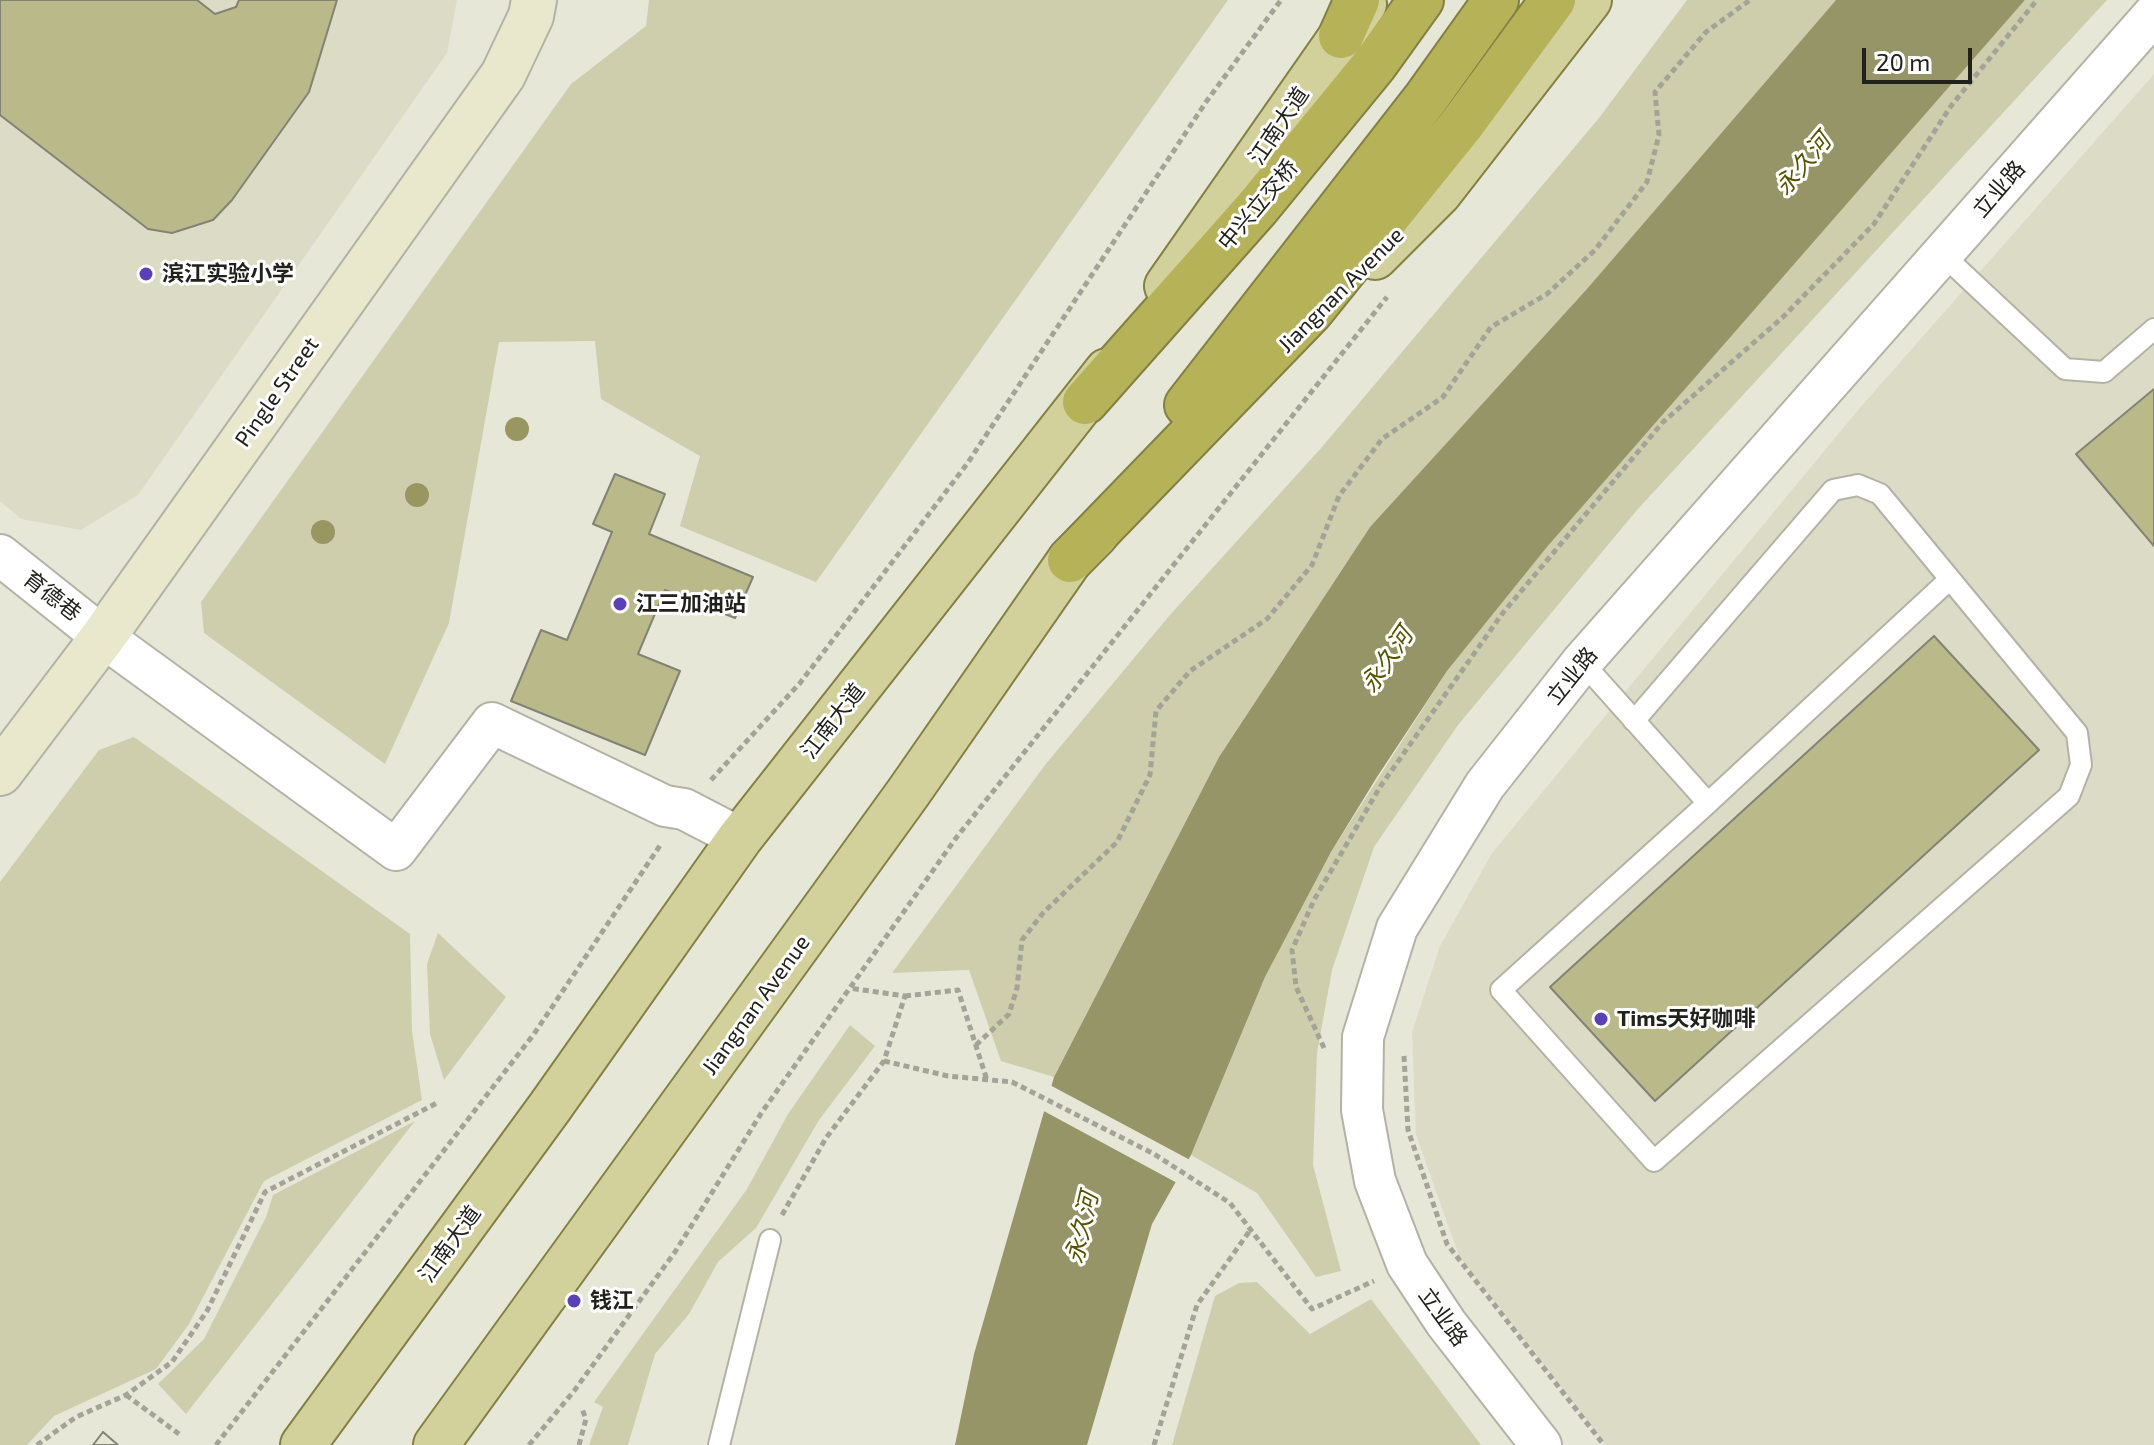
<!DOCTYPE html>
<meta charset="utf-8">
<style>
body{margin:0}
#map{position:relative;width:2154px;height:1445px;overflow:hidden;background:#e7e7d8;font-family:"Exo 2",sans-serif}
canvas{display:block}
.scale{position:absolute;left:1862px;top:48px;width:110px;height:36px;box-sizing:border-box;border:4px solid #22221d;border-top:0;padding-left:10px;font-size:24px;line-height:28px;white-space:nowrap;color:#22221d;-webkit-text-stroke:6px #fff;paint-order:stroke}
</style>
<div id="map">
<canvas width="2154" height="1445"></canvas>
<div class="scale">20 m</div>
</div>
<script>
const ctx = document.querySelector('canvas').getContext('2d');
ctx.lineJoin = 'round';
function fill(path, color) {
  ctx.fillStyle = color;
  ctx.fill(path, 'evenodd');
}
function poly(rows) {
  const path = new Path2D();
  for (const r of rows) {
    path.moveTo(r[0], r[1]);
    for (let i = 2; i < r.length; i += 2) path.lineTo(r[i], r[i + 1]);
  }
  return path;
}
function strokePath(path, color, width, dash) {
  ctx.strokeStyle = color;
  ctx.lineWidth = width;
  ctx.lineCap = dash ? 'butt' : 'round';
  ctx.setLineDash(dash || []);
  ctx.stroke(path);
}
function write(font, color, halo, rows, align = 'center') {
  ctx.font = font + ' "Exo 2","Noto Sans SC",sans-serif';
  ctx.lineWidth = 6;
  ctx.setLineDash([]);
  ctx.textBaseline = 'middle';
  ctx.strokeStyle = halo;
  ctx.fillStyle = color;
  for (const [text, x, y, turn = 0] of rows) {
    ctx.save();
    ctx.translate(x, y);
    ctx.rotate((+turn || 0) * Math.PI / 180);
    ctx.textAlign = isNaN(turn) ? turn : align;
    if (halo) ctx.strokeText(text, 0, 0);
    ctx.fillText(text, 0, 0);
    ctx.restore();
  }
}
const built = poly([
 [0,0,457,0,447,53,138,495,81,530,21,519,0,501],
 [2154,74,2154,1445,1606,1445,1459,1256,1416,1135,1412,1032,1440,946,1492,853,1858,410]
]);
const green = poly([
 [649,0,1228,0,816,582,680,526,700,456,601,399,595,341,499,342,449,623,385,764,204,633,201,602,571,84,646,26],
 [1687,0,1836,0,1586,290,1370,527,1219,757,1054,1077,1001,1061,969,970,892,973,1045,765,1169,616,1322,447,1599,118],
 [2025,0,2107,0,1637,510,1458,725,1374,847,1332,970,1317,1053,1313,1165,1341,1271,1316,1277,1257,1193,1191,1155,1265,977,1331,852,1447,671,1547,547],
 [134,737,410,934,412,1031,422,1100,264,1181,189,1324,156,1369,54,1416,27,1445,0,1445,0,882,99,750],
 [438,933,506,997,444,1080,430,1034,427,964],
 [850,1025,875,1046,819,1120,756,1228,718,1262,689,1314,655,1354,628,1445,589,1445,603,1407,594,1402,747,1189,788,1114],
 [415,1121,186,1414,158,1384,204,1339,266,1217,273,1195],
 [1257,1282,1310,1334,1371,1299,1481,1445,1172,1445,1215,1296,1239,1283]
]);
const water = poly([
 [1836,0,2025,0,1547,547,1447,671,1377,777,1331,852,1265,977,1191,1155,1152,1224,1087,1445,955,1445,974,1354,1054,1077,1219,757,1370,527,1586,290]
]);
const pier = poly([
 [1048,1084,1192,1161,1179,1184,1040,1109]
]);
const building = poly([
 [0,0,197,0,215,14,236,7,239,0,337,0,309,92,232,200,213,220,172,233,148,229,0,115,0,0],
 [2154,389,2154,546,2076,454,2154,389],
 [615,474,665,494,649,534,753,577,735,618,665,590,638,654,680,671,645,755,511,701,541,630,567,640,612,532,593,524,615,474],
 [1934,636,2039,750,1655,1101,1550,987,1934,636],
 [103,1432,118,1445,93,1445,103,1432],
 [103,1432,118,1445,93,1445,103,1432]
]);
const path = poly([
 [711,780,800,683,967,464,1206,102,1281,0],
 [905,996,958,990,987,1080],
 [976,1045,1009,1014,1017,988,1022,940,1043,913,1117,842,1150,775,1156,711,1190,671,1267,619,1312,565,1339,496,1382,439,1443,397,1491,327,1547,294,1595,250,1647,182,1659,135,1655,92,1706,32,1750,0],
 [1324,1048,1296,987,1292,950,1314,900,1380,787,1502,614,1663,422,1782,318,1874,224,1951,106,2037,0],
 [1404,1056,1408,1130,1447,1244,1604,1445],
 [884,1061,948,1076,1012,1082,1154,1154,1230,1203,1312,1309,1374,1281],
 [782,1215,826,1138,884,1061,905,996,849,988],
 [126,1395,179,1434],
 [37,1445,76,1417,126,1395,172,1362,207,1311,265,1192,437,1103],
 [216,1445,534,1034,661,844],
 [529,1445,574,1391,675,1252,762,1112,956,838,1387,297],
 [579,1445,586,1419,582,1409],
 [1154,1445,1197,1305,1251,1229]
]);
const lane = poly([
 [1942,254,2065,369,2104,372,2154,329],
 [1582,662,1708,803,1501,990,1654,1161,2069,796,2081,765,2077,733,1950,579,1708,803],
 [1634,721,1833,490,1858,485,1880,494,1950,579],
 [719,1445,770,1240]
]);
const street = poly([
 [0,555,103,637,396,850,492,723,665,806,684,809,740,838],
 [1541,1445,1446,1323,1407,1264,1375,1181,1362,1110,1363,1037,1397,928,1485,785,1582,662,2154,14]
]);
const secondary = poly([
 [0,773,103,637,503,75,531,16,534,0]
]);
const primary = poly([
 [1375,257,1439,193,1589,0],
 [1167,286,1364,4],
 [303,1445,550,1107,740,838,1107,371],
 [436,1445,908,793,1070,560,1096,534]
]);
const highway = poly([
 [1341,36,1357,0],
 [1085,402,1257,208,1375,64,1421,0],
 [1187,405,1426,98,1496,0],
 [1070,560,1311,311,1462,124,1553,0]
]);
const trees = [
 [517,429],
 [417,495],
 [323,532]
];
const markers = [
 [146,274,8,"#5a41b9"],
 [620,604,8,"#5a41b9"],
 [1601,1019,8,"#5a41b9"],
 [574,1301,8,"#5a41b9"]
];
const streetNames = [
 ["江南大道",1279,126,-56],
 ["立业路",1999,189,-49],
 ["中兴立交桥",1258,205,-50],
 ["Jiangnan Avenue",1341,290,-45],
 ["Pingle Street",277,392,-55],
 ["育德巷",52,596,38],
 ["立业路",1572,676,-51],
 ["江南大道",833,721,-52],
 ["Jiangnan Avenue",756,1005,-54],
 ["江南大道",450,1244,-54],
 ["立业路",1443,1317,54]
];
const poiNames = [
 ["滨江实验小学",162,274],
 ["江三加油站",636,604],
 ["Tims天好咖啡",1617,1019],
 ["钱江",590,1301]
];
const waterNames = [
 ["永久河",1803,164,-50],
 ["永久河",1387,660,-56],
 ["永久河",1082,1228,-77]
];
fill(built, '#dcdcc6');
fill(green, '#cecead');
fill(water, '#969567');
fill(pier, '#e7e7d8');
fill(building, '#bab989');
strokePath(building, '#838375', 2);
strokePath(lane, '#b3b3a5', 24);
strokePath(street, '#b3b3a5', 44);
strokePath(secondary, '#b3b3a5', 48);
strokePath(primary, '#828043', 48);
strokePath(highway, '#828043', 48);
strokePath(path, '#a3a398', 5, [6, 4]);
strokePath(lane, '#fff', 20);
strokePath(street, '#fff', 40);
strokePath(secondary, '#e9e8cd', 44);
strokePath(primary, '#d3d19b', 44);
strokePath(highway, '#b5b258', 44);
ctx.fillStyle = '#999761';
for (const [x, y] of trees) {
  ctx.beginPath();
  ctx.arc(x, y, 12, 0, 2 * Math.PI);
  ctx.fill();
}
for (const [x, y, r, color] of markers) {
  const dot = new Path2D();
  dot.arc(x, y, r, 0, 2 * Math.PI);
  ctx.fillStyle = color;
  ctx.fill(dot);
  strokePath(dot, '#fff', 3);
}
write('22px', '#22221d', '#fff', streetNames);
write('bold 22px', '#22221d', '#fff', poiNames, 'left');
write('italic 24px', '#575400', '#fff', waterNames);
</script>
